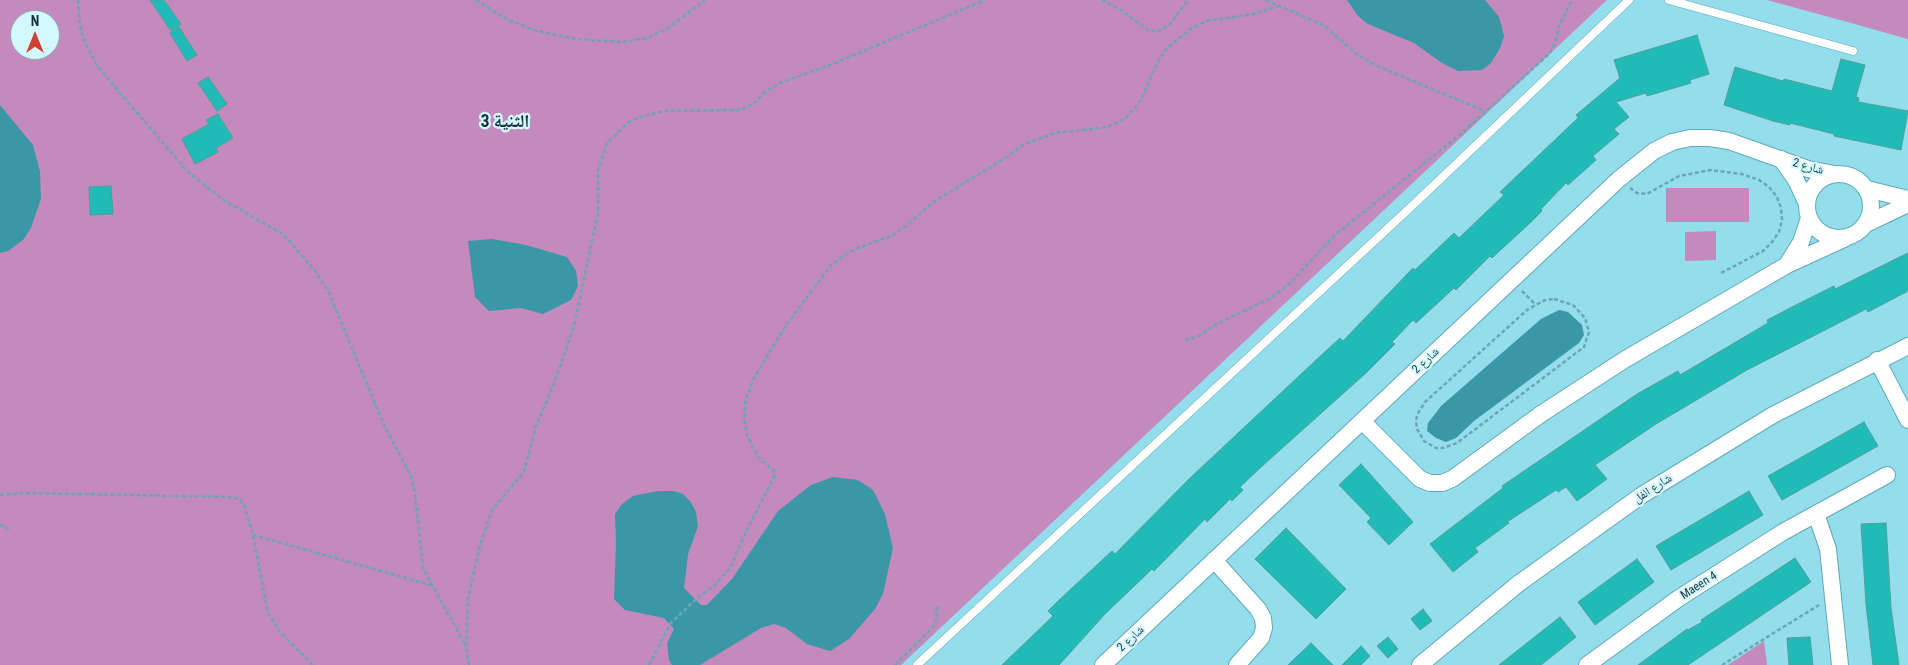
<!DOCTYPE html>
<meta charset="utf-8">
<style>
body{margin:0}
#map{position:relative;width:1908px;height:665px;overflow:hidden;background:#93ddec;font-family:"Roboto Condensed",sans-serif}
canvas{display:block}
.north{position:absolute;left:10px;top:10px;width:50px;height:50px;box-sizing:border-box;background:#d4f8ff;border:1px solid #88aab1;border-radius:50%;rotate:0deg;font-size:14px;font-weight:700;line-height:20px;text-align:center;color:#17363c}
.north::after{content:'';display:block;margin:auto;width:18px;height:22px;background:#ce422f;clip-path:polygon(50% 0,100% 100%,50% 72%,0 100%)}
</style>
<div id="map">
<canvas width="1908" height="665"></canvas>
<div class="north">N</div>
</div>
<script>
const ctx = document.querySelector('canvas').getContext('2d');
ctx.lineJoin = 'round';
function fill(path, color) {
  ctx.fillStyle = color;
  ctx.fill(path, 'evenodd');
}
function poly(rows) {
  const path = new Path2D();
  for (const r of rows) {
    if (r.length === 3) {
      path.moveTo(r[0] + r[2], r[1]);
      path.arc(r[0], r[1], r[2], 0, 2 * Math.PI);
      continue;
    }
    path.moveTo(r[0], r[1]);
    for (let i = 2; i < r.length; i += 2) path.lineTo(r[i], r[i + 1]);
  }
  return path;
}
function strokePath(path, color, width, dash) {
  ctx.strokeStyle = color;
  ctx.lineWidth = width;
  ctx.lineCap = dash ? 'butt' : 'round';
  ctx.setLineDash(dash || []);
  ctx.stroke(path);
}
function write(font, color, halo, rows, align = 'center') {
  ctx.font = font + ' "Roboto Condensed","Noto Naskh Arabic",sans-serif';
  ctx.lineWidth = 4.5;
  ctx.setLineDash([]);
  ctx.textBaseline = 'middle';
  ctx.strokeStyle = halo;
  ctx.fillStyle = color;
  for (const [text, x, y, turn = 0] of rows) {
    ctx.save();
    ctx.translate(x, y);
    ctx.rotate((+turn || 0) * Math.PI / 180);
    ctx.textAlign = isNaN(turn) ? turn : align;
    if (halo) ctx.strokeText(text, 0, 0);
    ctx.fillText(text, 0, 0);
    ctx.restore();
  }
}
const green = poly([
 [0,0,1607,0,901,665,0,665],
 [20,20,50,20,50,50,20,50],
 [1767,0,1908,0,1908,39,1851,23],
 [1666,188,1749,188,1749,222,1666,222],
 [1716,231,1716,260,1685,261,1685,232],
 [1764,641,1767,665,1728,665]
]);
const water = poly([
 [1347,0,1485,0,1499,17,1504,36,1500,48,1491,63,1482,70,1458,71,1442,63,1414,43,1368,24,1358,16],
 [0,105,33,145,40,172,41,199,31,228,23,240,8,251,0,253],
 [492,239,526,245,567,257,576,271,578,286,571,300,543,314,521,308,489,311,475,297,468,241],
 [1559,310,1568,312,1582,325,1584,335,1579,343,1474,421,1456,438,1446,442,1436,438,1427,431,1428,423,1441,406,1541,319],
 [833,477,858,480,873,490,885,514,893,548,883,594,875,609,849,639,830,651,807,644,786,628,774,624,761,628,700,665,672,665,669,660,667,643,674,629,664,618,625,610,614,599,616,544,615,514,622,504,633,496,658,491,674,491,683,494,690,501,696,512,698,526,688,554,684,588,701,605,707,605,732,579,778,511,811,485]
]);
const building = poly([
 [150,0,164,0,181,24,171,31,150,0],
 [179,27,197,55,187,61,170,33,179,27],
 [1697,35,1709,74,1690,80,1691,83,1647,96,1646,93,1616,102,1629,117,1614,129,1619,134,1593,156,1596,160,1568,185,1566,183,1541,209,1542,211,1531,222,1492,258,1490,256,1456,290,1454,288,1416,323,1413,320,1392,342,1395,344,1366,373,1260,468,1240,487,1243,490,1232,501,1230,499,1207,522,1205,519,1154,571,1152,569,1105,614,1059,665,1002,665,1053,616,1048,611,1058,601,1112,551,1115,554,1189,479,1315,361,1340,338,1343,341,1413,268,1415,270,1454,233,1459,238,1504,195,1500,192,1578,118,1576,115,1620,78,1614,60,1697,35],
 [1841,59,1865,65,1856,97,1859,98,1858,102,1908,111,1901,150,1834,136,1834,134,1790,123,1790,125,1773,121,1724,105,1735,67,1783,81,1784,79,1832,91,1841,59],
 [208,77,227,104,217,111,198,83,208,77],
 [218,114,233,138,216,148,218,152,195,164,182,139,209,124,206,120,218,114],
 [111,186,113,214,90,215,89,187,111,186],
 [1908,253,1908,291,1868,312,1866,309,1747,370,1656,424,1595,465,1607,479,1577,501,1566,487,1558,492,1556,490,1507,522,1509,523,1475,548,1478,552,1453,572,1430,544,1503,488,1502,486,1637,394,1678,371,1680,375,1768,323,1767,320,1794,306,1834,286,1835,289,1908,253],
 [1864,422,1878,446,1782,500,1768,476,1864,422],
 [1361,464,1413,522,1389,545,1367,522,1371,518,1339,485,1361,464],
 [1749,491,1763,515,1671,570,1656,546,1749,491],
 [1886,523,1891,608,1899,665,1873,665,1866,604,1861,524,1886,523],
 [1286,528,1346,589,1316,619,1255,559,1286,528],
 [1795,558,1811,582,1688,665,1638,665,1687,629,1688,630,1702,622,1701,620,1795,558],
 [1637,559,1654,582,1595,625,1578,602,1637,559],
 [1423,609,1432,621,1420,630,1411,619,1423,609],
 [1560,617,1576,637,1541,665,1499,665,1560,617],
 [1388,637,1398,649,1388,658,1377,646,1388,637],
 [1810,637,1813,665,1789,665,1787,638,1810,637],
 [1311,643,1333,665,1288,665,1311,643],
 [1361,646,1370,656,1361,665,1342,665,1361,646]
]);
const path = poly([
 [78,0,80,26,84,40,97,66,187,171,222,199,283,234,316,272,329,293,384,425,411,476,415,493,423,568,466,646],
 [476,0,506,19,537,31,576,39,622,42,647,38,668,28,705,0],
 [1102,0,1121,10,1148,30,1157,32,1169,25,1188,0],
 [1266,0,1325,26,1355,53,1375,65,1485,111],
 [1630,188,1637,193,1647,194,1679,176,1710,170,1742,174,1759,180,1769,187,1777,197,1781,208,1782,220,1779,232,1772,242,1763,251,1721,273],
 [1522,291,1535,304],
 [1554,299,1573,305,1585,318,1589,332,1584,347,1457,443,1443,448,1436,448,1424,441,1417,429,1416,422,1417,415,1425,402,1527,310,1545,300,1554,299],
 [1185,340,1197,337,1215,325,1271,298,1290,283,1335,235,1462,133,1550,53,1554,45,1560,24,1572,0],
 [0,495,25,493,233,497,240,500,245,507,253,535,268,613,280,632,313,665],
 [0,525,9,529],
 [253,535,431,585],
 [469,665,466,647,468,598,479,549,492,510,524,472,536,426,553,386,574,326,598,213,598,170,607,143,630,121,651,114,664,111,741,110,753,104,765,92,782,82,830,65,985,0],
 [649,665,670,624,696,599,714,586,730,568,745,534,774,477,774,471,758,457,747,435,744,418,746,399,754,378,786,325,832,264,853,250,891,236,906,226,933,202,1004,159,1024,144,1055,133,1108,127,1125,119,1141,100,1158,61,1167,48,1192,28,1207,21,1253,14,1279,6],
 [895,665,935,625,938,605],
 [1722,665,1819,605]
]);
const service = poly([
 [1669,0,1853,51],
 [917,665,1413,205,1629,0]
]);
const minor = poly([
 [1781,159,1796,180,1807,204],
 [1839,206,32],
 [1867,189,1908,199],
 [1868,223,1908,204],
 [1788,263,1801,242,1809,218],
 [1877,360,1908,420],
 [1362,421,1420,479,1430,483,1442,483,1452,479,1541,414,1624,360,1787,265,1846,238],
 [1816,514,1828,549,1840,665],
 [1214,560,1258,609,1263,618,1264,628,1261,638,1237,665],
 [1103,665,1619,179,1654,151,1672,142,1690,138,1710,138,1729,141,1808,169,1835,174],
 [1420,665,1518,584,1642,495,1773,415,1908,346],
 [1587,665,1679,598,1783,532,1887,475]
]);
const streetNames = [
 ["شارع 2",1808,167,15],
 ["شارع 2",1426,361,-43],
 ["شارع الفل",1653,489,-33],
 ["Maeen 4",1699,586,-33],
 ["شارع 2",1131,639,-43]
];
const districtNames = [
 ["الثنية 3",505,122]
];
fill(green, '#c489bd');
fill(water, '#3997a6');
fill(building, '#20bbb6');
strokePath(building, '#529e99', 1);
strokePath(service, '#60a9b7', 9);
strokePath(minor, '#60a9b7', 18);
strokePath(path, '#6ba7b3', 2.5, [4, 2.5]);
strokePath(service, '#fff', 8);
strokePath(minor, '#fff', 16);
write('12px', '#17363c', '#d4f8ff', streetNames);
write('bold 18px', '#17363c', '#d4f8ff', districtNames);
</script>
